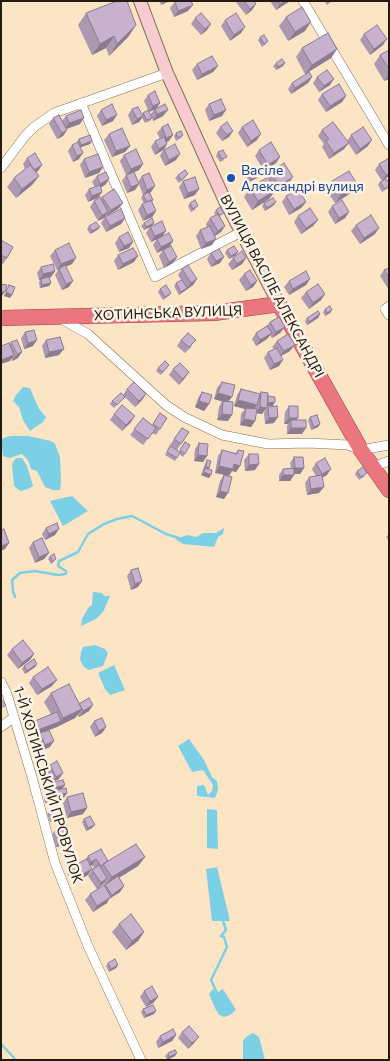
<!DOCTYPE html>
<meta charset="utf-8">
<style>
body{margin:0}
#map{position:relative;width:390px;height:1061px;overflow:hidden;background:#fbe5c5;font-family:Commissioner,sans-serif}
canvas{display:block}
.frame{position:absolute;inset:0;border:2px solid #231b0f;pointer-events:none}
</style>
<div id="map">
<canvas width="390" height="1061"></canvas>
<div class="frame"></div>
</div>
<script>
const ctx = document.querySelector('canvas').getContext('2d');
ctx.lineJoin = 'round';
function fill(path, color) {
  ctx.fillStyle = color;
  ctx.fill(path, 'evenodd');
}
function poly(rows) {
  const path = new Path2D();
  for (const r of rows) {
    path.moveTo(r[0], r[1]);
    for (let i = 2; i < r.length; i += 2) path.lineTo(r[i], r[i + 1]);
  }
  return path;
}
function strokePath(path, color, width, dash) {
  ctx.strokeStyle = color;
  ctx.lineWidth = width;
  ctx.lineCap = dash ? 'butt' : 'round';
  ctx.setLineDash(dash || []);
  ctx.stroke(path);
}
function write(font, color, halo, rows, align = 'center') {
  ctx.font = font + ' Commissioner,sans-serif';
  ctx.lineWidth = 5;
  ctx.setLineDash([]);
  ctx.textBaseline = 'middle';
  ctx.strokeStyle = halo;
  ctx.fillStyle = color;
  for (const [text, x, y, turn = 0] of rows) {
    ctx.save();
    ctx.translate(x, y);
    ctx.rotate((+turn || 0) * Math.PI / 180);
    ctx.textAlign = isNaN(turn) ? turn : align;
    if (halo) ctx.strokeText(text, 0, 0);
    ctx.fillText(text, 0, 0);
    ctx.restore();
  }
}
const water = poly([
 [23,387,30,388,39,409,46,417,43,422,30,431,23,420,19,407,13,401,16,395],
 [10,436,28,436,51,441,55,444,60,457,61,482,60,490,53,490,45,487,37,471,31,469,28,460,22,454,10,458,3,456,1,439],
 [16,458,22,458,27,466,33,486,28,489,20,491,14,486,12,464],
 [72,496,88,511,63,526,50,501],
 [224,528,223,534,218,537,214,547,183,544,175,539,188,535,196,537,203,533,216,533],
 [93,592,102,593,104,596,110,596,103,612,96,619,81,626,82,619,88,608,92,605],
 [95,645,105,649,108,653,103,666,89,670,84,667,80,660,81,652,83,647],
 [114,665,125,690,110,695,105,689,98,673],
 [189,739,204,760,212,777,217,781,218,790,215,798,197,796,197,786,204,785,208,795,212,791,213,785,203,770,192,772,178,746],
 [207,809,217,810,218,849,207,848],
 [217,867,230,921,212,921,206,869],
 [213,989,217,993,223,989,236,1010,230,1015,224,1017,219,1015,215,1008,209,994],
 [253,1033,259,1037,265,1060,243,1060,243,1041,246,1037]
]);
const stream = poly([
 [15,597,13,591,12,580,20,573,35,571,58,575,66,574,66,571,58,566,59,561,78,552,88,534,104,524,117,519,132,516,166,534,182,539],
 [217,993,211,980,227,947,224,937,221,936,226,930,222,918],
 [1,1044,16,1060]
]);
const minor = poly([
 [303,1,389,145],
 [81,103,155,277,241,232],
 [1,168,25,136,34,127,54,113,167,73],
 [389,306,385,309,389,315],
 [61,319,88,334,166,405,184,417,222,435,268,444,308,443,348,445,361,450,389,445],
 [373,467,389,461],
 [1,682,7,694,32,777,55,863,88,946,141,1060],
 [1,727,14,717]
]);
const secondary = poly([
 [140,1,167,73,225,201,279,304]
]);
const trunk = poly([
 [1,318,214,313,279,304,361,450,389,490]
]);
const wall = poly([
 [159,1,169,1,161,5],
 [235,1,254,1,256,4,252,10,246,15],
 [270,1,290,1,276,10],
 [324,1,332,1,327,5],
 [175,2,188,11,174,17,170,8],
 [86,13,136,25,128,37,109,56,106,48,92,55,78,25],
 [286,17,305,31,288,41,279,26],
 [195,18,207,30,201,35,191,24],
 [225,20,241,33,230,41,221,26],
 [364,34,383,45,370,55,360,40],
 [260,37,268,41,266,44,262,47,258,40],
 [302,48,337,49,331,58,305,74,296,57],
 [389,50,389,79,384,81,374,64,380,55],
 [276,63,283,66,276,70,273,66],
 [197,64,218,66,213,72,197,80,192,70],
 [312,77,308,83,291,94,288,89,292,83],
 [317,77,330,85,319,92,313,83],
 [322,94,346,96,342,102,326,112,318,100],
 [148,95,160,103,156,108,163,116,153,121,152,118,150,121,145,123,142,118,139,122,132,125,128,115,132,109,142,115,143,113,150,115,154,110,149,112,144,101],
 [209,104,222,116,209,121,205,110],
 [101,110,113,121,102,126,97,116],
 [66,116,80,124,67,129,63,136,57,139,49,124,53,118,62,121],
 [162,127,169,141,166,142,167,144,164,150,176,160,165,166,160,156,163,150,155,155,151,147,155,141,160,139,157,133],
 [220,127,229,137,222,141,216,133],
 [242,127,257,140,247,147,238,133],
 [322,130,347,141,351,135,368,146,356,155,348,143,344,149,329,159,322,147,324,144,318,136],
 [176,133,183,135,181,138,176,141,174,136],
 [109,134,130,146,125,152,112,157,104,140],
 [79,139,92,141,90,144,80,147,79,159,73,162,68,151,72,145,77,143,77,142],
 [259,150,276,163,264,171,255,156],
 [218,152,224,160,220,162,216,156],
 [124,155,143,164,139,170,132,173,138,182,142,176,155,186,150,193,153,200,152,202,156,211,152,217,143,221,138,210,142,204,144,203,141,198,143,195,139,184,135,190,127,193,122,181,126,175,120,161],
 [27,158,38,171,35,172,39,176,32,185,16,198,7,187,14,178,25,169,23,164],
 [84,159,103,167,99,173,85,178,80,165],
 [379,164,389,176,382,181,375,170],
 [271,172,289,183,275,191,269,199,252,210,244,197,250,188,266,178],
 [178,175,186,177,179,183,175,178],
 [248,175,259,175,257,178,249,182,246,178],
 [97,176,109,179,105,185,101,187,88,202,85,195,89,189,95,187,92,182],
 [183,181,195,195,184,199,179,187],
 [332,181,357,184,351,193,335,203,326,190],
 [380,182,389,183,388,188,382,192,378,185],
 [286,196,306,202,301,208,289,215,282,202],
 [102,197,123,203,118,209,106,216,106,215,104,218,98,221,90,207,94,201,101,199],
 [190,203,196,209,191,212,188,206],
 [264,203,274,205,265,211,262,206],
 [332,206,349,212,345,218,335,224,328,212],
 [216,210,221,216,220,217,225,226,221,232,215,236,212,245,201,249,196,236,200,230,207,227,206,224,210,218,216,215,214,213],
 [298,216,313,226,301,234,294,222],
 [105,217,125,218,121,224,106,232,101,223],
 [144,223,152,226,162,236,173,241,169,247,177,257,173,263,164,268,159,256,163,250,169,247,157,253,153,245,157,239,151,242,146,233,150,227,144,230,141,226],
 [356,225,375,234,360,244,351,231],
 [89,226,100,227,97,230,90,234,87,229],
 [119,237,129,248,119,252,115,243],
 [1,240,7,258,3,264,1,263],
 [55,250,72,264,66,266,69,287,62,290,55,275,58,270,57,270,50,256],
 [227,250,236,255,229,259,225,253],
 [211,253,220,263,211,267,207,259],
 [118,255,134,262,118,270,114,261],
 [233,258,246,258,242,264,232,270,228,264],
 [41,267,55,271,51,277,48,278,51,283,49,286,40,288,39,282,40,280,39,280,37,273],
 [389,268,389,290,380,276,384,270],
 [182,269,197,279,193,285,179,295,174,286,176,283,181,280,178,275],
 [244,274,257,281,253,287,246,291,239,280],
 [310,279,306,285,289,295,284,287,289,281],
 [160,289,171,293,169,296,163,300,158,292],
 [306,292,325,294,321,300,309,309,301,298],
 [325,309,332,310,330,313,325,316,323,312],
 [320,314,318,318,307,325,305,321,307,318],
 [270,322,285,327,280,333,272,338,270,335,267,339,256,346,252,339,256,333,266,327],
 [25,332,33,346,24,349,21,338],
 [46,340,59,355,45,358,42,346],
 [181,340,192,346,185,353,177,346],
 [277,341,290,351,281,356,279,366,270,370,264,358,268,352,274,349,272,347],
 [11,342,18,358,12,361,12,358,10,361,10,344],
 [169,365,161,375,156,371,158,368],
 [173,369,189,372,185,378,179,385,169,375],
 [222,382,232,397,228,401,228,421,217,420,219,407,222,401,214,399,217,388],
 [127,389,146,394,142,400,135,407,123,395],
 [241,389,259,394,261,392,267,397,273,406,267,406,262,414,256,413,255,421,251,427,240,425,241,414,245,409,234,406,237,395],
 [202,392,209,404,204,411,195,407,198,398],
 [125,397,114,408,110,404,112,401],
 [289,406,297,420,302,434,287,434,287,426,288,424,284,424,285,412],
 [268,407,274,423,265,424,264,413],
 [160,413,167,418,156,435,152,433,143,445,130,435,143,418,152,425],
 [114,414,131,422,122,431,110,420],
 [310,417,320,424,318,427,311,430,308,420],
 [182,428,189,432,177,450,170,445],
 [185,442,190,445,183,457,179,454,175,461,165,455,170,446,179,452],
 [199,443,207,456,203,462,194,461,195,449],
 [222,450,236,453,238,450,240,466,236,472,232,471,215,473,218,456],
 [249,454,255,470,245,471,244,460],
 [294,457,304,468,300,474,294,474,290,481,279,481,279,475,283,469,291,468,290,463],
 [207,460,209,469,209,478,201,475,205,464],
 [316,463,327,475,322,478,319,493,307,495,305,483,309,477,316,476,312,469],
 [357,471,365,476,359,480,355,474],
 [224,475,224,499,216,497,220,481],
 [46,528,55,535,45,540,42,534],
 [389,534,389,541,386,537],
 [33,542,49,553,44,559,35,563,29,548],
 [50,556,54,562,51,564,48,559],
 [131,570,138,587,131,590,127,576],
 [12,649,34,654,30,660,18,669,7,655],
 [37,664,35,667,25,674,22,669,24,666],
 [33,677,52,686,37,695,29,683],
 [51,693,79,704,89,711,79,717,77,715,75,718,49,730,50,747,40,751,35,739,39,734,29,738,26,729,30,723,51,714,44,702],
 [94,721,106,727,102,733,95,737,90,727],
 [50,765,59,779,52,782,65,785,62,789,67,793,63,799,45,803,44,798,46,794,46,795,44,789,49,783,51,782,46,771],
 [67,797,83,814,67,818,63,803],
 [50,811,55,821,50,822,47,814],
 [84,819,92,828,86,831,82,822],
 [57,828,67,844,56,847,52,834],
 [88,856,108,861,145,857,138,866,119,878,124,886,120,892,109,899,107,903,93,912,85,900,90,894,105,885,104,883,97,889,88,876,92,870,94,868,92,865,90,866,88,875,73,883,67,873,71,867,86,859],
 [119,924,144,932,138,941,126,950,112,932],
 [108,963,118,965,116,968,109,972,106,966],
 [144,991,158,997,153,1003,146,1007,140,997],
 [143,1009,154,1014,144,1018,141,1012],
 [182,1032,194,1043,188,1049,178,1038],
 [176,1035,172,1041,158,1048,156,1042,160,1036],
 [168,1053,175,1056,167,1060,165,1056]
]);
const shadedWall = poly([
 [164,1,169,1,161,5],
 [285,1,290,1,276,10,280,4],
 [256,4,252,10,246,15,250,9],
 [193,5,188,11,174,17,178,11],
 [311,22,305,31,288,41,295,32],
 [211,24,207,30,201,35,205,29],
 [136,25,128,37,109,56,117,44],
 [245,27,241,33,230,41,234,35],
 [114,36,106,48,92,55,100,44],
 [387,39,383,45,370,55,374,49],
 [337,49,331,58,305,74,312,65],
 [285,63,283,66,276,70,278,67],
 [218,66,213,72,197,80,202,74],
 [389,75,389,79,384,81],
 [312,77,308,83,291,94,295,88],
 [334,79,330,85,319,92,324,86],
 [346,96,342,102,326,112,330,106],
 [160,103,156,109,149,112,153,106],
 [168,110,163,116,153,121,157,114],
 [226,110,222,116,209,121,214,115],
 [117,115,113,121,102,126,106,120],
 [143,116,139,122,132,125,137,119],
 [84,118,80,124,65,129,69,123],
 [67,130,63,136,57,139,62,133],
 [233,131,229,137,222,141,227,135],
 [261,134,257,140,247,147,251,141],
 [173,135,169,141,162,144,166,138],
 [372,140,368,146,356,155,360,149],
 [92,141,90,144,79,148,81,145],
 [349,143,344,149,329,159,334,153],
 [167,144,163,150,155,155,159,149],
 [130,146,125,152,112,157,116,151],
 [83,153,79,159,73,162,77,156],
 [180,154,176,160,165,166,169,160],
 [280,157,276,163,264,171,268,165],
 [143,164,139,170,127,175,131,169],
 [42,165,38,171,30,176,34,170],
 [103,167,99,173,85,178,89,172],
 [389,173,389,176,382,181,386,175],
 [259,175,257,178,249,182,251,179],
 [39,176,32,185,16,198,22,189],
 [293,177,289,183,275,192,279,186],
 [109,179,105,185,96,190,100,184],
 [139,184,135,190,127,193,131,187],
 [357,184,351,193,335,203,341,195],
 [155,186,151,192,143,196,147,190],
 [199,189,195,195,184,199,188,193],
 [276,190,269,199,252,210,258,201],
 [102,192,98,198,88,202,92,196],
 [276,202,274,205,265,211,267,208],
 [306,202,301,208,289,215,294,209],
 [123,203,118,209,106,216,111,210],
 [156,211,152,217,143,221,147,215],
 [108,212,104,218,98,221,102,215],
 [349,212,345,218,335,224,339,218],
 [125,218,121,224,106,232,110,226],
 [318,220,313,226,301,234,306,228],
 [154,223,152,226,144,230,146,227],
 [225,226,221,232,213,237,218,231],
 [100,227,97,230,90,234,92,231],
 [379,228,375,234,360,244,364,238],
 [166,231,162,237,151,242,155,236],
 [216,239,212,245,201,249,206,243],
 [173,241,169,247,157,253,161,247],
 [133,242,129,248,119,252,124,246],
 [238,252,236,255,229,259,231,256],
 [138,256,134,262,118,270,123,264],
 [177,257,173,263,164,268,169,262],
 [224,257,220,263,211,267,216,261],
 [76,258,72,264,59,270,59,269,57,270,61,264],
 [246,258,242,264,232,270,237,264],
 [55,271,51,277,39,280,43,274],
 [197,279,193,285,179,295,181,292,187,288,191,283],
 [310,279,306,285,289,295,293,289],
 [73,281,69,287,62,290,66,284],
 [257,281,253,287,246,291,251,285],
 [51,283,49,286,40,288,42,285],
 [1,292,5,292,1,297],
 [6,292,12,295,10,298,4,296],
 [325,294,321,300,309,309,313,303],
 [332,310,330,313,325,316,327,313],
 [320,314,318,318,307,325,309,322],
 [285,327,280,333,272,338,276,332],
 [272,333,267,339,256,346,260,340],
 [37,340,33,346,24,349,28,343],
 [295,345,290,351,279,357,284,351],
 [64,349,59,355,45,358,49,352],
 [22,352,18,358,12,361,17,354],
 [14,355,10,361,1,364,1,360],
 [283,360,279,366,270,370,274,364],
 [189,372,185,378,179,385,183,379],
 [218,393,232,397,227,403,214,399],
 [146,394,142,400,135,407,139,401],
 [238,400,257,405,252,411,246,408,245,409,234,406],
 [199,401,209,404,204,411,195,407],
 [275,402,273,406,266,406,268,403],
 [260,407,267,408,262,414,256,413],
 [222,414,232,415,228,421,217,420],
 [135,416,131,422,122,431,126,425],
 [278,417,274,423,265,424,269,418],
 [289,418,298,418,294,424,291,420,288,424,284,424],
 [244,419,255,421,251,427,240,425],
 [320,424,318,427,311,430,314,427],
 [291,428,306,428,302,434,287,434],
 [198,455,207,456,203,462,194,461],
 [234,464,240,466,236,472,232,471,229,476,215,473,219,466],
 [259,464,255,470,245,471,249,465],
 [295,468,304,468,300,474,291,474],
 [331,469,327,475,318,480,322,474],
 [204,472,211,475,209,478,201,475],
 [283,475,294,475,290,481,279,481],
 [324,487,319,493,307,495,311,489],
 [220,491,228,493,224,499,216,497],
 [59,529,55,535,45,540,49,534],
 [9,543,5,549,1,551,1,546],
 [49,553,44,559,35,563,39,557],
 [142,581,138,587,131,590,135,584],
 [34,654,30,660,18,669,22,663],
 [37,664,35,667,25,674,27,671],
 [57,680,52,686,37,695,42,689],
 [93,705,89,711,79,717,83,711],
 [82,709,75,718,57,727,63,718],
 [61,721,57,727,29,738,33,732],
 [106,727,102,733,95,737,99,731],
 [54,741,50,747,40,751,45,745],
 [63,773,59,779,51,783,56,777],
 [65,785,60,791,48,792,46,795,50,789],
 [67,793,63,799,45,803,49,797],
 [87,808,83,814,67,818,71,812],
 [58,818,55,821,50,822,52,819],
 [95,825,92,828,86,831,88,828],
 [71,838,67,844,56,847,60,841],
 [145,857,138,866,105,886,112,877],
 [96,859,92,865,87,868,91,862],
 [92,869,88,875,73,883,77,877],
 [107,878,103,884,97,889,101,883],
 [124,886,120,892,109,899,107,903,93,912,97,906,110,898,112,895],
 [144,932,138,941,126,950,132,941],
 [118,965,116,968,109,972,111,969],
 [158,997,153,1003,146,1007,150,1001],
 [156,1011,154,1014,144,1018,146,1015],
 [176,1035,172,1041,158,1048,163,1042],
 [199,1037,194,1043,188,1049,192,1043],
 [177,1053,175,1056,167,1060,169,1057]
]);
const building = poly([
 [117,1,127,1,136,25,117,44,114,36,100,44,86,13,117,1],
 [175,1,191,1,193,5,178,11,175,2,175,1],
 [244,1,254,1,256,4,250,9,244,1],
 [278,1,285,1,280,4,278,1],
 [302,7,311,22,295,32,286,17,302,7],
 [201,13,211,24,205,29,195,18,201,13],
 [236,13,245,27,234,35,225,20,236,13],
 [377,25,387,39,374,49,364,34,377,25],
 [328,33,337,49,312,65,302,48,328,33],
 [264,35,268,41,264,44,260,37,264,35],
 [389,50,389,69,380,55,389,50],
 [212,56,218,66,202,74,197,64,212,56],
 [282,59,285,63,278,67,276,63,282,59],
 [327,70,334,79,324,86,317,77,327,70],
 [309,72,312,77,295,88,292,83,309,72],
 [339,84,346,96,330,106,322,94,339,84],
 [155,91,160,103,153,106,148,95,155,91],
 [221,99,226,110,214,115,209,104,221,99],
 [112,104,117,115,106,120,101,110,112,104],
 [165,104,168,110,157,114,155,109,165,104],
 [138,107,143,116,137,119,132,109,138,107],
 [81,110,84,118,69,123,66,116,81,110],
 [148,110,152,118,147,120,143,113,148,110],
 [59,115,67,130,62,133,53,118,59,115],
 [253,120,261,134,251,141,242,127,253,120],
 [227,122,233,131,227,135,220,127,227,122],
 [333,122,349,143,334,153,326,141,329,139,322,130,333,122],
 [168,124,173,135,166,138,162,127,168,124],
 [363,127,372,140,360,149,351,135,363,127],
 [122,128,130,146,116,151,109,134,122,128],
 [181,131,183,135,178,138,176,133,181,131],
 [90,135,92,141,81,145,79,139,90,135],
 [164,137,167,144,159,149,155,141,164,137],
 [78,142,83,153,77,156,72,145,78,142],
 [271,142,280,157,268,165,259,150,271,142],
 [175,144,180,154,169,160,164,150,175,144],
 [136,149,143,164,131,169,124,155,136,149],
 [223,150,227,157,222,159,218,152,223,150],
 [35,153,42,165,34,170,27,158,35,153],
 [98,154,103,167,89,172,84,159,98,154],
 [389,158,389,173,386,175,379,164,389,158],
 [284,163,293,177,279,186,271,172,284,163],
 [30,165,39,176,22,189,14,178,30,165],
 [185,170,188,174,181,180,178,175,185,170],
 [256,170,259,175,251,179,248,175,256,170],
 [349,171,357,184,341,195,332,181,349,171],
 [106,172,109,179,100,184,97,176,106,172],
 [134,172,139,184,131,187,126,175,134,172],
 [149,173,155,186,147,190,142,176,149,173],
 [195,177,199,189,188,193,183,181,195,177],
 [268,177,276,190,258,201,250,188,268,177],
 [386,179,389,183,389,186,385,189,380,182,386,179],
 [100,185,102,192,92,196,89,189,100,185],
 [114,189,123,203,111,210,102,197,114,189],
 [298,189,306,202,294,209,286,196,298,189],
 [149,192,153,200,147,202,143,195,149,192],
 [100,197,108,212,102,215,94,201,100,197],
 [273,198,276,202,267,208,264,203,273,198],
 [151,200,156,211,147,215,142,204,151,200],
 [195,200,198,206,193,209,190,203,195,200],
 [342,200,349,212,339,218,332,206,342,200],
 [220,207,224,213,220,215,216,210,220,207],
 [310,208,318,220,306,228,298,216,310,208],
 [121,209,125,218,110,226,105,217,121,209],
 [218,214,225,226,218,231,210,218,218,214],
 [371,215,379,228,364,238,356,225,371,215],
 [152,218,154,223,146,227,144,223,152,218],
 [162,221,166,231,155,236,150,227,162,221],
 [96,222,100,227,92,231,89,226,96,222],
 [210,226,216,239,206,243,200,230,210,226],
 [128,232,133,242,124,246,119,237,128,232],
 [169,233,173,241,161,247,157,239,169,233],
 [1,240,13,247,7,258,1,255,1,240],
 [69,243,76,258,61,264,55,250,69,243],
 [171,246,177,257,169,262,163,250,171,246],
 [234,246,238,252,231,256,227,250,234,246],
 [133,248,138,256,123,264,118,255,133,248],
 [219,249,224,257,216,261,211,253,219,249],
 [242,251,246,258,237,264,233,258,242,251],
 [53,264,55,271,43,274,41,267,53,264],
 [65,265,73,281,66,284,59,269,65,265],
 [188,265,197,279,191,283,182,269,188,265],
 [389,268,389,277,384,270,389,268],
 [250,270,257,281,251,285,244,274,250,270],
 [306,271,310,279,293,289,289,281,306,271],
 [49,277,51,283,42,285,41,279,49,277],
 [182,280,187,288,181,292,176,283,182,280],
 [1,284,7,285,5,292,1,292,1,284],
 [318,284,325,294,313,303,306,292,318,284],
 [9,285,15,287,12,295,6,292,9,285],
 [166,285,171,293,165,297,160,289,166,285],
 [330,306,332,310,327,313,325,309,330,306],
 [318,311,320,314,309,322,307,318,318,311],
 [279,317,285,327,276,332,270,322,279,317],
 [267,326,272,333,260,340,256,333,267,326],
 [34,330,37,340,28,343,25,332,34,330],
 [188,333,196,340,189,347,181,340,188,333],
 [288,334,295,345,284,351,277,341,288,334],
 [60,337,64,349,49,352,46,340,60,337],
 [17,340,22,352,17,354,11,342,17,340],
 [9,343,14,355,1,360,1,346,9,343],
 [277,348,283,360,274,364,268,352,277,348],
 [165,361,169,365,163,372,158,368,165,361],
 [180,363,189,372,183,379,173,369,180,363],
 [134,382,146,394,139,401,127,389,134,382],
 [222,382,235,385,232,397,218,393,222,382],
 [241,389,260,394,257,405,238,400,241,389],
 [202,392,212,395,209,404,199,401,202,392],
 [261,392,268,393,267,408,260,407,261,392],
 [121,393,125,397,117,405,112,401,121,393],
 [268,396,275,397,275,402,268,403,268,396],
 [223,401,233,402,232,415,222,414,223,401],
 [122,405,135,416,126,425,114,414,122,405],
 [277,406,278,417,269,418,268,407,277,406],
 [289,406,298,406,298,418,289,418,289,406],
 [246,408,257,409,255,421,244,419,246,408],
 [160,413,167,418,160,429,153,424,160,413],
 [317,415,320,424,314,427,310,417,317,415],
 [143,418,156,428,148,439,134,429,143,418],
 [291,420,306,420,306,428,291,428,291,420],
 [182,428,189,432,181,444,174,439,182,428],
 [185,442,190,445,185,454,180,450,185,442],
 [199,443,208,444,207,456,198,455,199,443],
 [170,446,180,452,177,458,167,452,170,446],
 [222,450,237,454,238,450,244,451,240,466,234,464,233,469,219,466,222,450],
 [249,454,258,454,259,464,249,465,249,454],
 [294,457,303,457,304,468,295,468,294,457],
 [325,458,331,469,322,474,316,463,325,458],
 [207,460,211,461,209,468,206,467,207,460],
 [363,467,367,473,361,477,357,471,363,467],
 [205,468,212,470,211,475,204,472,205,468],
 [294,468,294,475,283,475,283,469,294,468],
 [224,475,232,477,228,493,220,491,224,475],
 [322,475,324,487,311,489,309,477,322,475],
 [57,523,59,529,49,534,46,528,57,523],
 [4,529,9,543,1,546,1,530,4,529],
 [42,538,49,553,39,557,33,542,42,538],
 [54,554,56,559,53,561,50,556,54,554],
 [138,568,142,581,135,584,131,570,138,568],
 [23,640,34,654,22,663,12,649,23,640],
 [34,659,37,664,27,671,24,666,34,659],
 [48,667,57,680,42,689,33,677,48,667],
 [69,684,82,709,63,718,51,693,69,684],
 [89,698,93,705,83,711,79,704,89,698],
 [1,699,6,705,1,708,1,699],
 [57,712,61,721,33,732,30,723,57,712],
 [102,718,106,727,99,731,94,721,102,718],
 [49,730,54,741,45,745,40,733,49,730],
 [57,761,63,773,56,777,50,765,57,761],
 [63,780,65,785,50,789,49,783,63,780],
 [66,788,67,793,49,797,48,792,66,788],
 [83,793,87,808,71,812,67,797,83,793],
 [55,810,58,818,52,819,50,811,55,810],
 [90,816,95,825,88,828,84,819,90,816],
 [67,825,71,838,60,841,57,828,67,825],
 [136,844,145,857,112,877,103,864,136,844],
 [101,849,108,861,101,866,96,859,91,862,88,856,101,849],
 [87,859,92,869,77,877,71,867,87,859],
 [99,865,107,878,101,883,92,870,99,865],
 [118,876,124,886,112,895,105,885,118,876],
 [104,885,111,897,97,906,90,894,104,885],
 [131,914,144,932,132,941,119,924,131,914],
 [115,959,118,965,111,969,108,963,115,959],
 [152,986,158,997,150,1001,144,991,152,986],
 [153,1005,156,1011,146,1015,143,1009,153,1005],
 [189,1026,199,1037,192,1043,182,1032,189,1026],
 [173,1029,176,1035,163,1042,160,1036,173,1029],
 [175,1050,177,1053,169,1057,168,1053,175,1050]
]);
const markers = [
 [231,178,5,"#1a4fb4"]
];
const transitNames = [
 ["Васіле",241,170],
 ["Александрі вулиця",241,186]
];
const streetNames = [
 ["ВУЛИЦЯ ВАСІЛЕ АЛЕКСАНДРІ",272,286,62],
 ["ХОТИНСЬКА ВУЛИЦЯ",168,313,-2],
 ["1-Й ХОТИНСЬКИЙ ПРОВУЛОК",48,785,73]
];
fill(water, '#7bd0e5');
strokePath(stream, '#7bd0e5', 2.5);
strokePath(minor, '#857255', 10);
strokePath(secondary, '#857255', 14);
strokePath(trunk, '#a03f44', 16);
strokePath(minor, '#fff', 9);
strokePath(secondary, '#f7cbd0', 12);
strokePath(trunk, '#ea7680', 15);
fill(wall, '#ac98b1');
fill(shadedWall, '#8c7c90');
fill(building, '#c8b1ce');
strokePath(building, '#8c7c90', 1);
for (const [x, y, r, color] of markers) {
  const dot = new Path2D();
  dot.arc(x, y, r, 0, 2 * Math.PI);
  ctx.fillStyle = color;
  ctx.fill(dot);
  strokePath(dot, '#fdf4e8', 2);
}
write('14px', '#164399', '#fdf4e8', transitNames, 'left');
write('14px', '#231b0f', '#fdf4e8', streetNames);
</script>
